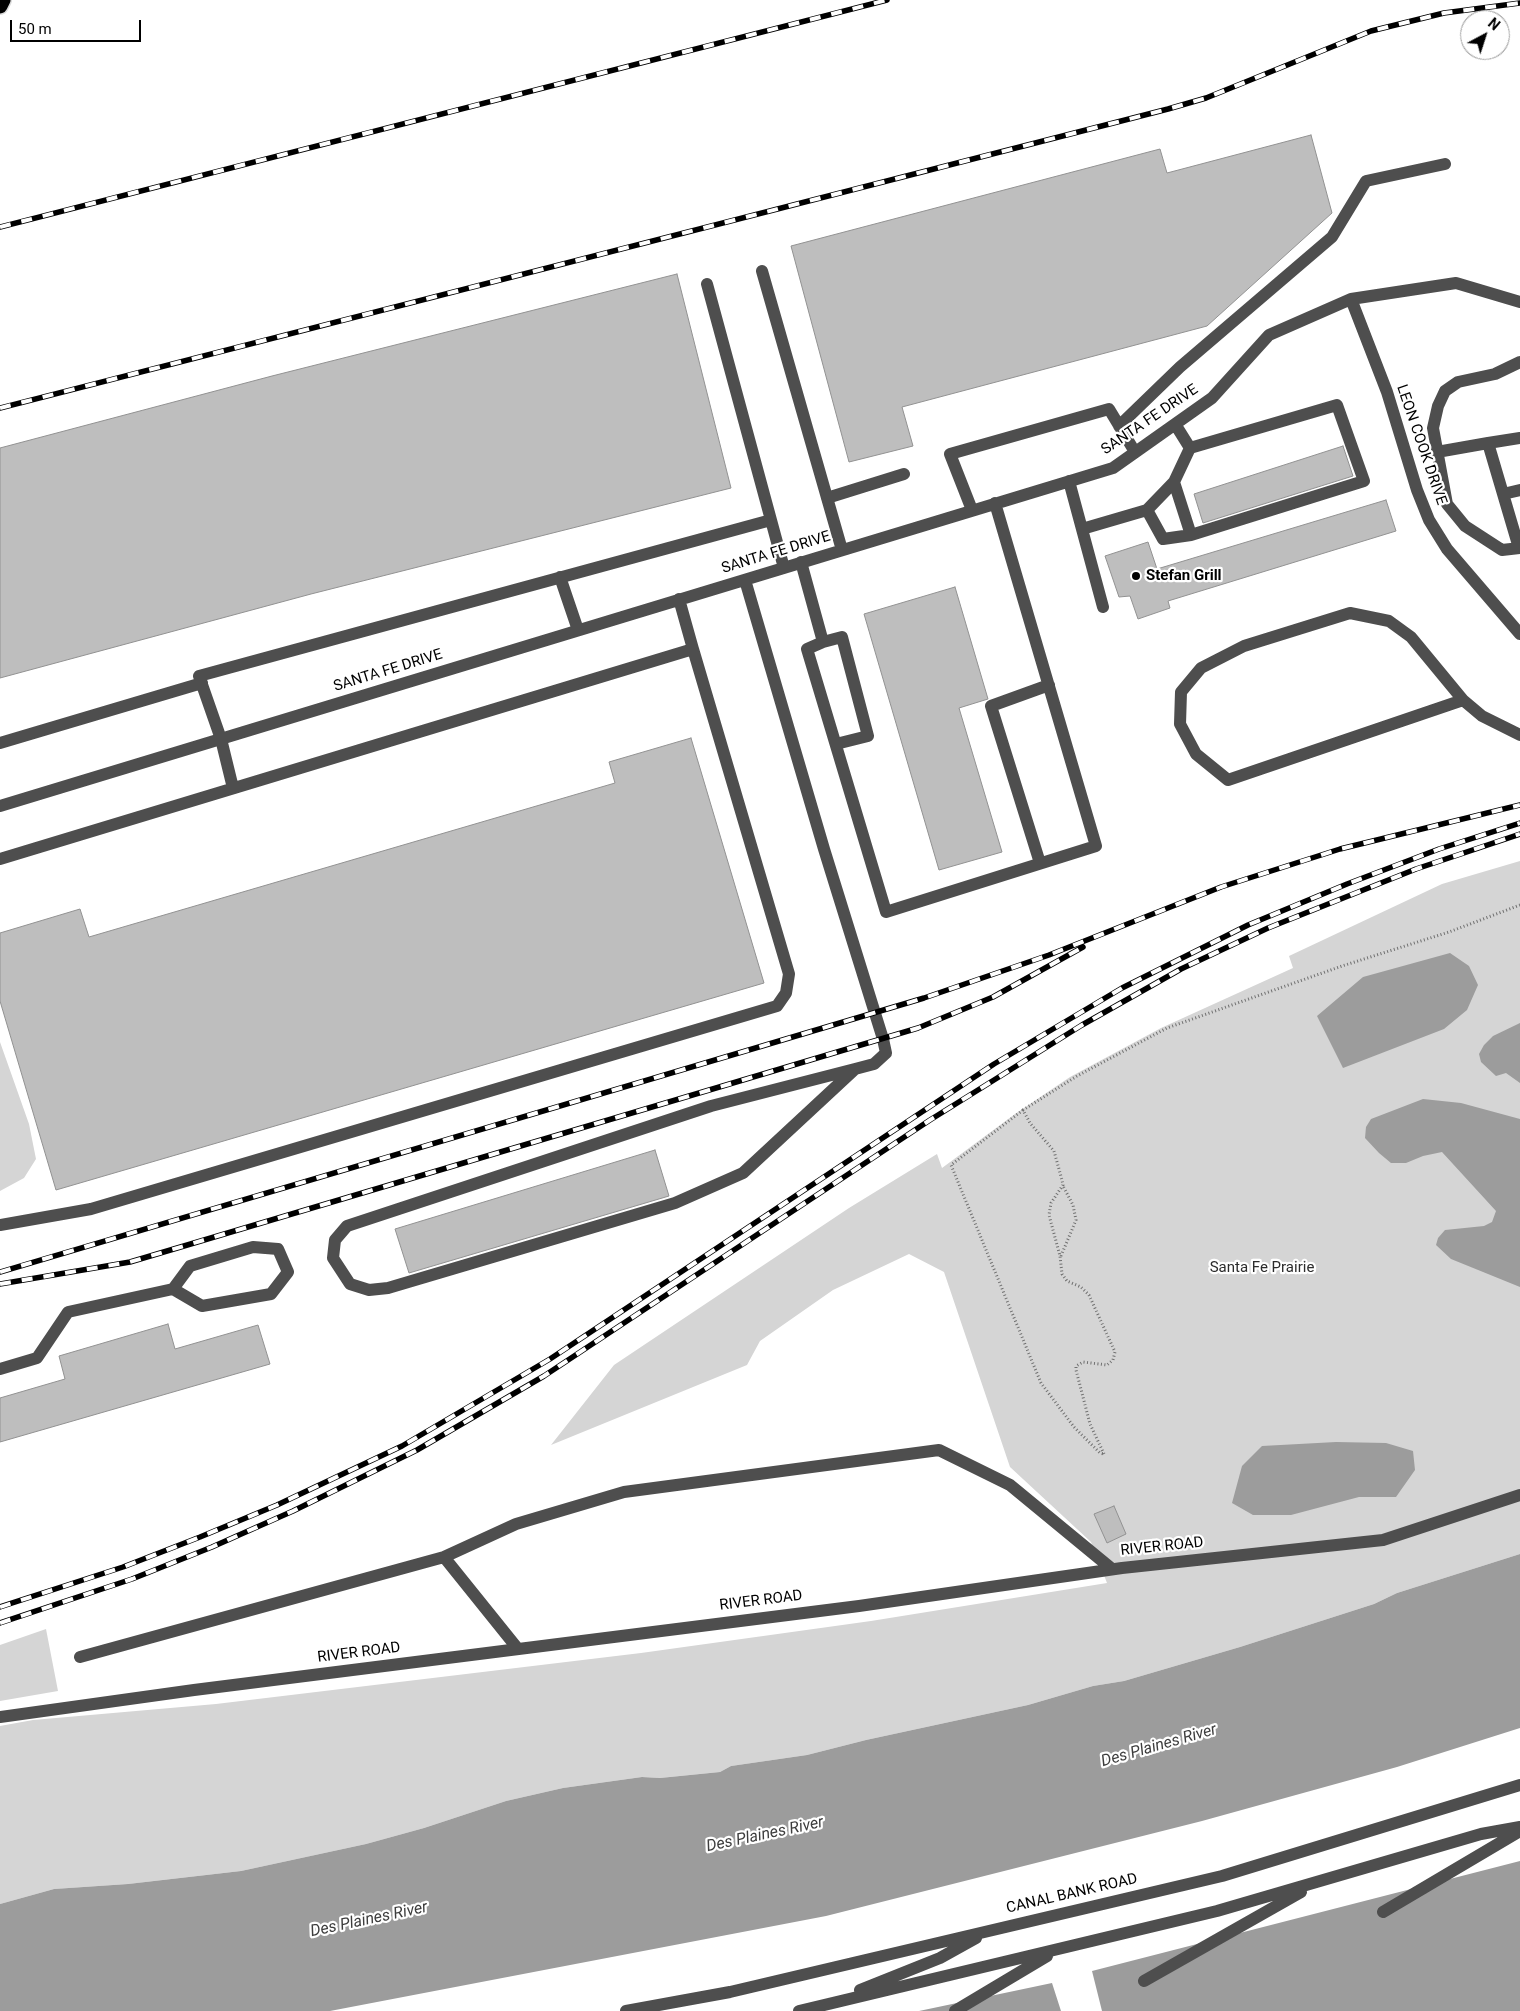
<!DOCTYPE html>
<style>
body{margin:0}
#map{position:relative;width:1520px;height:2011px;overflow:hidden;background:#fff;font-family:Roboto,sans-serif}
canvas{display:block}
.north{position:absolute;left:1460px;top:10px;width:50px;height:50px;box-sizing:border-box;background:#fff;border:1px solid #999;border-radius:50%;rotate:40deg;font-size:14px;font-weight:700;line-height:20px;text-align:center;color:#000}
.north::after{content:'';display:block;margin:auto;width:18px;height:22px;background:#000;clip-path:polygon(50% 0,100% 100%,50% 72%,0 100%)}
.scale{position:absolute;left:10px;top:20px;width:131px;height:22px;box-sizing:border-box;border:2px solid #000;border-top:0;padding-left:6px;font-size:15px;line-height:18px;white-space:nowrap;color:#000;-webkit-text-stroke:4px #fff;paint-order:stroke}
</style>
<div id="map">
<canvas width="1520" height="2011"></canvas>
<div class="north">N</div>
<div class="scale">50 m</div>
</div>
<script>
const ctx = document.querySelector('canvas').getContext('2d');
ctx.lineJoin = 'round';
function fill(path, color) {
  ctx.fillStyle = color;
  ctx.fill(path, 'evenodd');
}
function poly(rows) {
  const path = new Path2D();
  for (const r of rows) {
    path.moveTo(r[0], r[1]);
    for (let i = 2; i < r.length; i += 2) path.lineTo(r[i], r[i + 1]);
  }
  return path;
}
function strokePath(path, color, width, dash) {
  ctx.strokeStyle = color;
  ctx.lineWidth = width;
  ctx.lineCap = dash ? 'butt' : 'round';
  ctx.setLineDash(dash || []);
  ctx.stroke(path);
}
function write(font, color, halo, rows, align = 'center') {
  ctx.font = font + ' Roboto,sans-serif';
  ctx.lineWidth = 4.5;
  ctx.setLineDash([]);
  ctx.textBaseline = 'middle';
  ctx.strokeStyle = halo;
  ctx.fillStyle = color;
  for (const [text, x, y, turn = 0] of rows) {
    ctx.save();
    ctx.translate(x, y);
    ctx.rotate((+turn || 0) * Math.PI / 180);
    ctx.textAlign = isNaN(turn) ? turn : align;
    if (halo) ctx.strokeText(text, 0, 0);
    ctx.fillText(text, 0, 0);
    ctx.restore();
  }
}
const green = poly([
 [1520,861,1520,1554,1397,1593,1374,1604,1240,1647,1124,1681,1093,1686,1028,1705,866,1740,807,1755,731,1766,720,1772,660,1778,642,1777,563,1788,506,1801,424,1828,366,1844,241,1871,128,1884,54,1889,0,1904,0,1726,33,1720,216,1704,641,1653,871,1621,1107,1583,1091,1542,1010,1467,944,1272,909,1254,833,1290,760,1341,747,1365,551,1445,614,1365,849,1208,937,1154,942,1168,1015,1114,1070,1077,1161,1028,1293,968,1289,956,1442,884],
 [0,1042,29,1124,36,1159,24,1178,0,1191],
 [46,1629,58,1691,0,1701,0,1645]
]);
const water = poly([
 [1450,953,1469,966,1478,985,1467,1010,1444,1029,1343,1068,1317,1016,1363,977],
 [1520,1023,1520,1083,1506,1073,1496,1076,1481,1062,1479,1054,1484,1045,1493,1036],
 [1423,1099,1461,1103,1520,1119,1520,1287,1451,1259,1436,1245,1438,1238,1445,1230,1484,1226,1492,1222,1496,1211,1442,1152,1423,1156,1406,1163,1391,1163,1379,1153,1365,1138,1366,1127,1371,1119],
 [1336,1442,1386,1443,1413,1451,1415,1470,1396,1497,1359,1497,1291,1515,1253,1515,1232,1503,1242,1466,1262,1446],
 [1520,1554,1520,1728,1397,1767,1202,1821,826,1916,330,2011,0,2011,0,1904,54,1889,128,1884,241,1871,366,1844,424,1828,506,1801,563,1788,642,1777,660,1778,720,1772,731,1766,807,1755,866,1740,1028,1705,1093,1686,1124,1681,1240,1647,1374,1604,1397,1593],
 [1520,1861,1520,2011,1102,2011,1092,1971],
 [1052,1983,1061,2011,919,2011]
]);
const building = poly([
 [1311,135,1332,213,1207,326,902,407,913,446,849,462,791,246,1160,149,1167,173,1311,135],
 [677,274,731,488,311,594,0,678,0,448,272,376,677,274],
 [1343,446,1353,476,1203,523,1194,494,1343,446],
 [1386,500,1396,531,1168,601,1170,608,1138,619,1130,596,1119,597,1105,556,1148,542,1157,569,1386,500],
 [955,587,988,699,959,708,1002,852,939,870,864,614,955,587],
 [691,738,764,983,56,1190,0,1001,0,933,80,909,89,937,615,783,609,762,691,738],
 [655,1150,669,1196,409,1273,395,1229,655,1150],
 [168,1324,175,1349,258,1325,270,1364,0,1442,0,1398,65,1379,59,1356,168,1324],
 [1114,1506,1126,1534,1107,1543,1094,1514,1114,1506]
]);
const path = poly([
 [1023,1110,951,1165,1041,1383,1074,1427,1100,1453,1104,1454],
 [1061,1256,1076,1220,1073,1205,1063,1186],
 [1104,1454,1090,1424,1076,1370,1076,1366,1083,1362,1107,1365,1113,1360,1115,1352,1089,1295,1081,1287,1067,1281,1062,1274,1060,1256,1049,1215,1051,1203,1063,1185,1062,1180,1054,1151,1030,1123,1023,1110,1077,1076,1167,1028,1342,966,1449,932,1520,905]
]);
const minor = poly([
 [762,271,842,550],
 [707,284,784,568],
 [1351,299,1387,392,1417,490,1429,520,1447,549,1520,634],
 [1520,362,1495,374,1458,382,1445,391,1438,406,1433,428,1447,504,1465,526,1502,550,1520,548],
 [1119,426,1180,367,1332,237,1366,181,1445,164],
 [1437,452,1488,443],
 [1069,481,1103,607],
 [1174,482,1190,448],
 [1503,494,1520,490],
 [827,498,904,474],
 [972,510,950,454,1109,409,1135,452],
 [1147,510,1163,539,1191,535],
 [1082,529,1147,510,1174,482,1191,535,1364,481,1337,405,1190,448,1175,424],
 [1519,548,1488,443,1520,438],
 [801,562,823,642,807,649,886,912,1096,846,995,503],
 [560,577,578,630],
 [745,580,824,849,883,1039,886,1053,874,1064,855,1069,711,1106,347,1226,335,1240,333,1258,350,1284,369,1290,388,1288,675,1203,743,1173,855,1069],
 [679,599,693,649],
 [823,642,842,637,868,736,836,744],
 [1463,700,1228,780,1196,754,1180,724,1181,692,1201,668,1244,646,1350,613,1389,621,1411,637,1463,700,1482,716,1520,735],
 [0,743,202,683],
 [233,788,221,739,199,676,771,520],
 [0,806,1113,468,1212,398,1269,335,1351,299,1456,283,1520,302],
 [0,859,693,649,789,974,786,993,777,1006,91,1209,0,1225],
 [1040,863,991,706,1049,685],
 [0,1369,37,1358,68,1312,173,1289,190,1266,253,1247,278,1249,288,1272,271,1294,202,1306,173,1289],
 [444,1557,516,1524,624,1492,939,1450,1010,1485,1112,1569],
 [80,1657,444,1557,518,1649],
 [0,1717,194,1690,859,1606,1122,1568,1383,1540,1520,1495],
 [1383,1912,1520,1831],
 [1144,1981,1301,1892],
 [860,1990,940,1958,976,1938],
 [626,2011,730,1992,1222,1876,1520,1785],
 [799,2011,1217,1911,1481,1834,1520,1827],
 [955,2011,1047,1956]
]);
const highway = poly([
 [0,6,3,0]
]);
const rail = poly([
 [0,227,887,0],
 [0,408,1168,109,1206,98,1371,31,1444,13,1520,3],
 [0,1272,924,998,1049,955,1221,887,1340,849,1520,805],
 [0,1284,130,1262,918,1028,993,997,1083,947],
 [0,1607,123,1567,200,1537,277,1505,402,1446,550,1359,994,1064,1122,988,1248,925,1347,884,1439,849,1520,823],
 [0,1623,132,1579,212,1547,293,1511,417,1450,544,1376,930,1120,1082,1025,1181,969,1268,928,1416,869,1520,834]
]);
const markers = [
 [1136,576,5,"#000"]
];
const streetNames = [
 ["SANTA FE DRIVE",1150,420,-34],
 ["LEON COOK DRIVE",1421,445,71],
 ["SANTA FE DRIVE",776,553,-17],
 ["SANTA FE DRIVE",388,671,-17],
 ["RIVER ROAD",1162,1547,-6],
 ["RIVER ROAD",761,1601,-7],
 ["RIVER ROAD",359,1653,-7],
 ["CANAL BANK ROAD",1072,1894,-13]
];
const poiNames = [
 ["Stefan Grill",1146,576]
];
const parkNames = [
 ["Santa Fe Prairie",1262,1268]
];
const waterNames = [
 ["Des Plaines River",1159,1746,-16],
 ["Des Plaines River",765,1835,-12],
 ["Des Plaines River",369,1920,-12]
];
fill(green, '#d5d5d5');
fill(water, '#9c9c9c');
fill(building, '#bebebe');
strokePath(building, '#929292', 1);
strokePath(highway, '#dbdbdb', 18);
strokePath(path, '#707070', 3, [1, 2.5]);
strokePath(minor, '#4e4e4e', 12);
strokePath(highway, '#000', 15);
strokePath(rail, '#000', 5.5);
strokePath(rail, '#fff', 4, [11]);
for (const [x, y, r, color] of markers) {
  const dot = new Path2D();
  dot.arc(x, y, r, 0, 2 * Math.PI);
  ctx.fillStyle = color;
  ctx.fill(dot);
  strokePath(dot, '#fff', 2);
}
write('15px', '#000', '#fff', streetNames);
write('bold 15px', '#000', '#fff', poiNames, 'left');
write('15px', '#2c2c2c', '#fff', parkNames);
write('italic 16px', '#3d3d3d', '#fff', waterNames);
</script>
